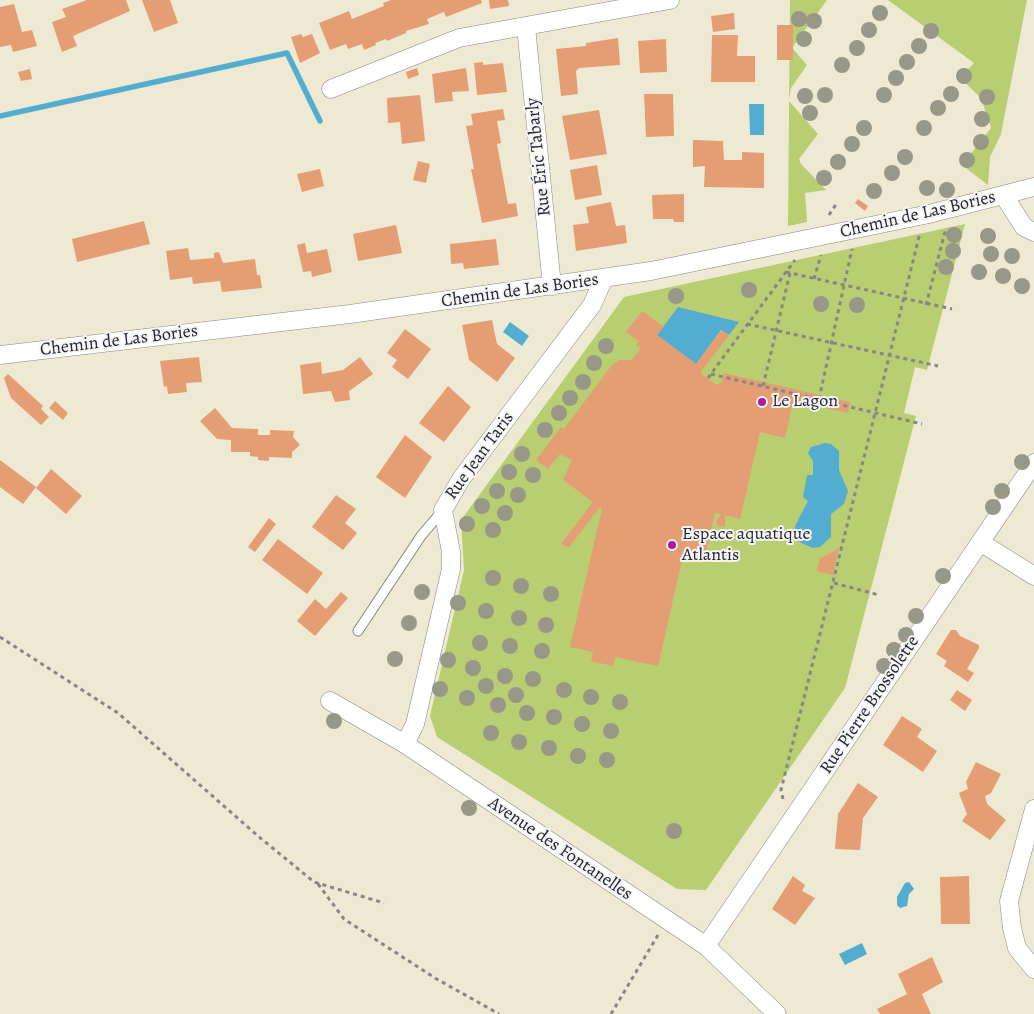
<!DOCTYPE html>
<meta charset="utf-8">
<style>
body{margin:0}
canvas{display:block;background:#eee9d2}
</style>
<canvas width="1034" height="1014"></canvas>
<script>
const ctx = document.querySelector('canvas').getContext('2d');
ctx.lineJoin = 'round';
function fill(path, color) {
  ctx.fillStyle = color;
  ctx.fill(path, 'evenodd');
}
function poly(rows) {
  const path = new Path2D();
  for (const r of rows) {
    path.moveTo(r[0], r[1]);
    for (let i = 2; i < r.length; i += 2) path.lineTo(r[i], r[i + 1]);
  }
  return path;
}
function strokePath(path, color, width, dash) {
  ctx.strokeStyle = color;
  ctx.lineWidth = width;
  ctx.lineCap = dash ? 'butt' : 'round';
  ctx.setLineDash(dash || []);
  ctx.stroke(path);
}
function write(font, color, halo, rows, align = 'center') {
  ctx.font = font + ' Alegreya,serif';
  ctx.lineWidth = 4;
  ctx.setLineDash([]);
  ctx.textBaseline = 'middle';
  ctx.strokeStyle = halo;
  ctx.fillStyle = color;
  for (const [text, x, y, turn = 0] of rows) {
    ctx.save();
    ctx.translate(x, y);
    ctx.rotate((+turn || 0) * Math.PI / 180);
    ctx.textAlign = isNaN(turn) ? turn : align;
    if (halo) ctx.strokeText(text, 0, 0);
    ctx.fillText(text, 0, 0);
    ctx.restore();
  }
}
const green = poly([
 [790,0,827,0,792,48,807,65,791,88,789,101,818,134,799,159,801,164,826,190,805,193,807,222,788,226],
 [888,0,1027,0,1001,134,990,157,988,185,962,165,991,128,981,98,960,78,974,63],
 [965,224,927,370,915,367,904,413,916,416,845,688,706,890,677,889,437,737,430,716,464,570,461,520,624,297]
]);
const water = poly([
 [749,104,764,104,764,135,750,135],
 [678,307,739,322,729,335,721,330,696,364,657,335],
 [510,322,529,336,522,346,503,332],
 [825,443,831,444,839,451,839,470,848,491,844,504,831,514,831,537,820,547,813,548,801,543,796,538,795,526,808,501,803,497,807,475,813,475,813,461,808,453,811,447],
 [909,882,914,889,909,894,907,906,900,908,897,905,897,897,905,883],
 [862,943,867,954,845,965,839,954]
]);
const stream = poly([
 [0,116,287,53,320,121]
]);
const building = poly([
 [87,0,126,0,130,11,73,36,77,46,62,52,52,22,66,17,62,9],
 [142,0,170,0,178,23,154,32],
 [391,0,481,0,482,3,446,17,444,12,427,19,429,24,406,31,406,33,387,41,386,39,375,43,376,45,364,50,362,44,348,49,346,44,330,50,319,23,349,11,352,19,384,6,383,3],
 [489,0,508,0,509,6,490,9],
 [14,4,22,32,32,30,37,46,13,52,11,45,0,47,0,7],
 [734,13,735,29,713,32,711,16],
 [777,25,793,25,793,60,777,60],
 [301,34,303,37,312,34,320,53,300,63,291,37],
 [712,35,738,35,737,56,755,56,755,82,711,82],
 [618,38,620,65,579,68,576,71,578,94,561,96,556,49,586,46,586,43],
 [666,39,667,72,640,73,638,41],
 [483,62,483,65,503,63,507,92,477,95,474,63],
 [417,68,419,75,408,79,406,72],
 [466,68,469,91,452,92,453,101,435,103,432,74],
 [30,69,32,79,21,81,18,72],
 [644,94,673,94,674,136,646,137],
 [420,95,425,141,402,144,400,122,388,123,387,98],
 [503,109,505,120,497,121,501,143,497,144,508,204,516,203,518,216,482,223,471,169,474,169,466,126,473,125,471,114],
 [599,110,607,154,570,160,562,116],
 [693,140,723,141,724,160,742,160,742,152,764,153,764,188,704,187,705,166,693,167],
 [418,161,430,164,426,183,413,180],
 [597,165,602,195,575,200,570,170],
 [320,169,324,186,302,192,297,174],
 [684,194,684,222,674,222,673,219,653,219,652,195],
 [858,199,868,206,865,211,855,203],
 [611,202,616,226,625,225,627,243,576,251,573,225,589,223,586,207],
 [144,221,150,244,77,262,72,239],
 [396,225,402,253,358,261,353,234],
 [496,239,499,265,464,269,463,263,451,264,450,244],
 [305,243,307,253,327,249,332,272,312,277,311,271,303,272,297,245],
 [188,248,190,260,214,258,214,253,219,252,223,263,255,259,257,275,260,275,262,288,222,292,220,281,193,284,192,277,170,280,166,251],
 [642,311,664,327,657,335,696,364,722,330,729,335,700,373,717,385,722,382,724,373,850,402,848,413,793,401,785,438,760,432,740,519,725,515,725,526,719,527,716,522,721,514,715,513,705,556,684,551,658,666,615,657,613,666,591,661,593,652,570,647,602,509,600,507,570,546,567,547,561,544,593,502,563,480,572,460,560,454,548,469,536,460,561,427,564,429,612,365,620,360,632,360,641,348,636,345,639,341,626,332],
 [492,320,497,344,515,358,497,382,469,360,462,325],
 [405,329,431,349,408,379,392,367,397,360,387,353],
 [199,357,202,382,186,383,187,392,168,394,167,386,164,387,160,361],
 [360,357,373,374,349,391,350,400,335,402,331,391,303,394,300,365,321,362,322,374,343,370],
 [8,374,43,406,41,409,49,417,41,425,11,398,4,378],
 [448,386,471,407,444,442,419,423],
 [55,401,68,413,63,420,49,408],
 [215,408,232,428,258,429,258,435,270,435,270,430,294,431,293,437,300,445,292,452,292,458,269,457,269,461,258,460,258,457,250,456,250,452,231,452,231,440,217,439,200,421],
 [405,435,432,457,405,498,376,477],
 [0,460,36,487,23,504,0,487],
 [51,469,82,496,66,514,36,488],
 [336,495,356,509,345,523,357,533,343,550,312,527],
 [269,518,276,524,255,552,248,547],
 [278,539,323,573,307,594,262,560],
 [839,546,833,575,817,571,820,558,835,551],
 [341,592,348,598,315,636,297,621,315,599,326,609],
 [951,630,956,630,960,636,979,645,979,648,967,669,974,673,968,682,944,666,947,661,936,654],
 [957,690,972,700,965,711,950,700],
 [902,716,922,729,917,737,937,751,923,772,883,745],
 [976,762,1001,774,991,793,985,796,987,804,1006,820,990,840,962,821,967,814,959,793,968,789,966,782],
 [858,783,878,797,863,818,860,850,835,849,838,814],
 [793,876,805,885,802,891,815,898,795,925,772,909],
 [969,876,970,924,941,924,940,877],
 [932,957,943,982,922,994,931,1014,880,1014,877,1009,907,994,898,974]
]);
const path = poly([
 [829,215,837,203],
 [786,272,952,309],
 [814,279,821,255],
 [926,305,946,228],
 [747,324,938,366],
 [711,374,922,424],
 [708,378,795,260],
 [763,386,790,273],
 [819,399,852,249],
 [834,583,879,595],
 [0,637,118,713,258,836,314,882,384,903],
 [783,799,781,790,920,233],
 [318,884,344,919,435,978,499,1014],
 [611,1014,658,935]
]);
const lane = poly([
 [358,631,421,536,443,510]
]);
const street = poly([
 [526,27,552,286],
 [331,89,459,38,670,0],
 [1004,196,1024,227,1034,232],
 [0,355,350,314,651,271,929,214,1034,187],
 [980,542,1034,576],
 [330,701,405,744,706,946,777,1014],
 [405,744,415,724,451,569,451,552,443,510,461,479,592,305,604,278],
 [1034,809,1009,901,1012,928,1017,948,1034,969],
 [706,946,1034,463]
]);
const trees = [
 [880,13],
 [799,19],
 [814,21],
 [869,30],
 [931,31],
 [804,39],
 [919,46],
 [857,48],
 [907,62],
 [842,65],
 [964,76],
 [896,78],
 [951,94],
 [825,95],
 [884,95],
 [805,96],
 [987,97],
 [938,108],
 [810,113],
 [982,119],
 [864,128],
 [924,128],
 [981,142],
 [852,144],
 [905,157],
 [967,160],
 [838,162],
 [892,173],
 [824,178],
 [927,188],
 [947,190],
 [874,191],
 [954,235],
 [988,236],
 [953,251],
 [991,254],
 [1012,256],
 [946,267],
 [979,272],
 [1003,276],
 [1022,286],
 [749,290],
 [676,296],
 [821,304],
 [857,305],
 [606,346],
 [594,363],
 [583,382],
 [570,398],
 [559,413],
 [545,430],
 [522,454],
 [1022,462],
 [509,472],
 [533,475],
 [497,491],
 [1002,491],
 [518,495],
 [482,506],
 [993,507],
 [505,513],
 [467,524],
 [493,530],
 [943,576],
 [493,578],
 [521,586],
 [422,592],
 [551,594],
 [458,603],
 [486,611],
 [916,616],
 [519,618],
 [409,623],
 [546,625],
 [906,635],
 [480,643],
 [510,646],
 [894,650],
 [542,651],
 [395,659],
 [448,660],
 [884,666],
 [473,668],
 [505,676],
 [533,679],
 [486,686],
 [440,689],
 [564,690],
 [516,695],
 [591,697],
 [467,698],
 [620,702],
 [498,705],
 [527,713],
 [554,717],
 [334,721],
 [582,724],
 [611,731],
 [491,733],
 [519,742],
 [549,748],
 [578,756],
 [607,760],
 [469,808],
 [674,831]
];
const markers = [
 [762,402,5,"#b5179e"],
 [672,545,5,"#b5179e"]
];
const streetNames = [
 ["Rue Éric Tabarly",539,157,-96],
 ["Chemin de Las Bories",918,215,-13],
 ["Chemin de Las Bories",520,291,-8],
 ["Chemin de Las Bories",119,341,-7],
 ["Rue Jean Taris",480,456,-54],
 ["Rue Pierre Brossolette",870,705,-56],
 ["Avenue des Fontanelles",560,849,34]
];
const poiNames = [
 ["Le Lagon",772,402],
 ["Espace aquatique",682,535],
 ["Atlantis",682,556]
];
fill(green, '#b9cd71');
fill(water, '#53add1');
strokePath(stream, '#53add1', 5.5);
fill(building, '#e59d74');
strokePath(lane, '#888686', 11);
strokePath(street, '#888686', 19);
strokePath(path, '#888686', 3, [4, 4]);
strokePath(lane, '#fff', 9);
strokePath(street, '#fff', 18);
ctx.fillStyle = '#979888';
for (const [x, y] of trees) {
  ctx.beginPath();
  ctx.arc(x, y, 8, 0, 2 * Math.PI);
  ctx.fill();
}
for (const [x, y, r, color] of markers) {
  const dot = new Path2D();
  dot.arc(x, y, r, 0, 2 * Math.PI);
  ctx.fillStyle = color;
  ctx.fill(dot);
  strokePath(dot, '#f6f6f2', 2);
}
write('18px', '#22223b', '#f6f6f2', streetNames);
write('18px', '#22223b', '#f6f6f2', poiNames, 'left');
</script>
